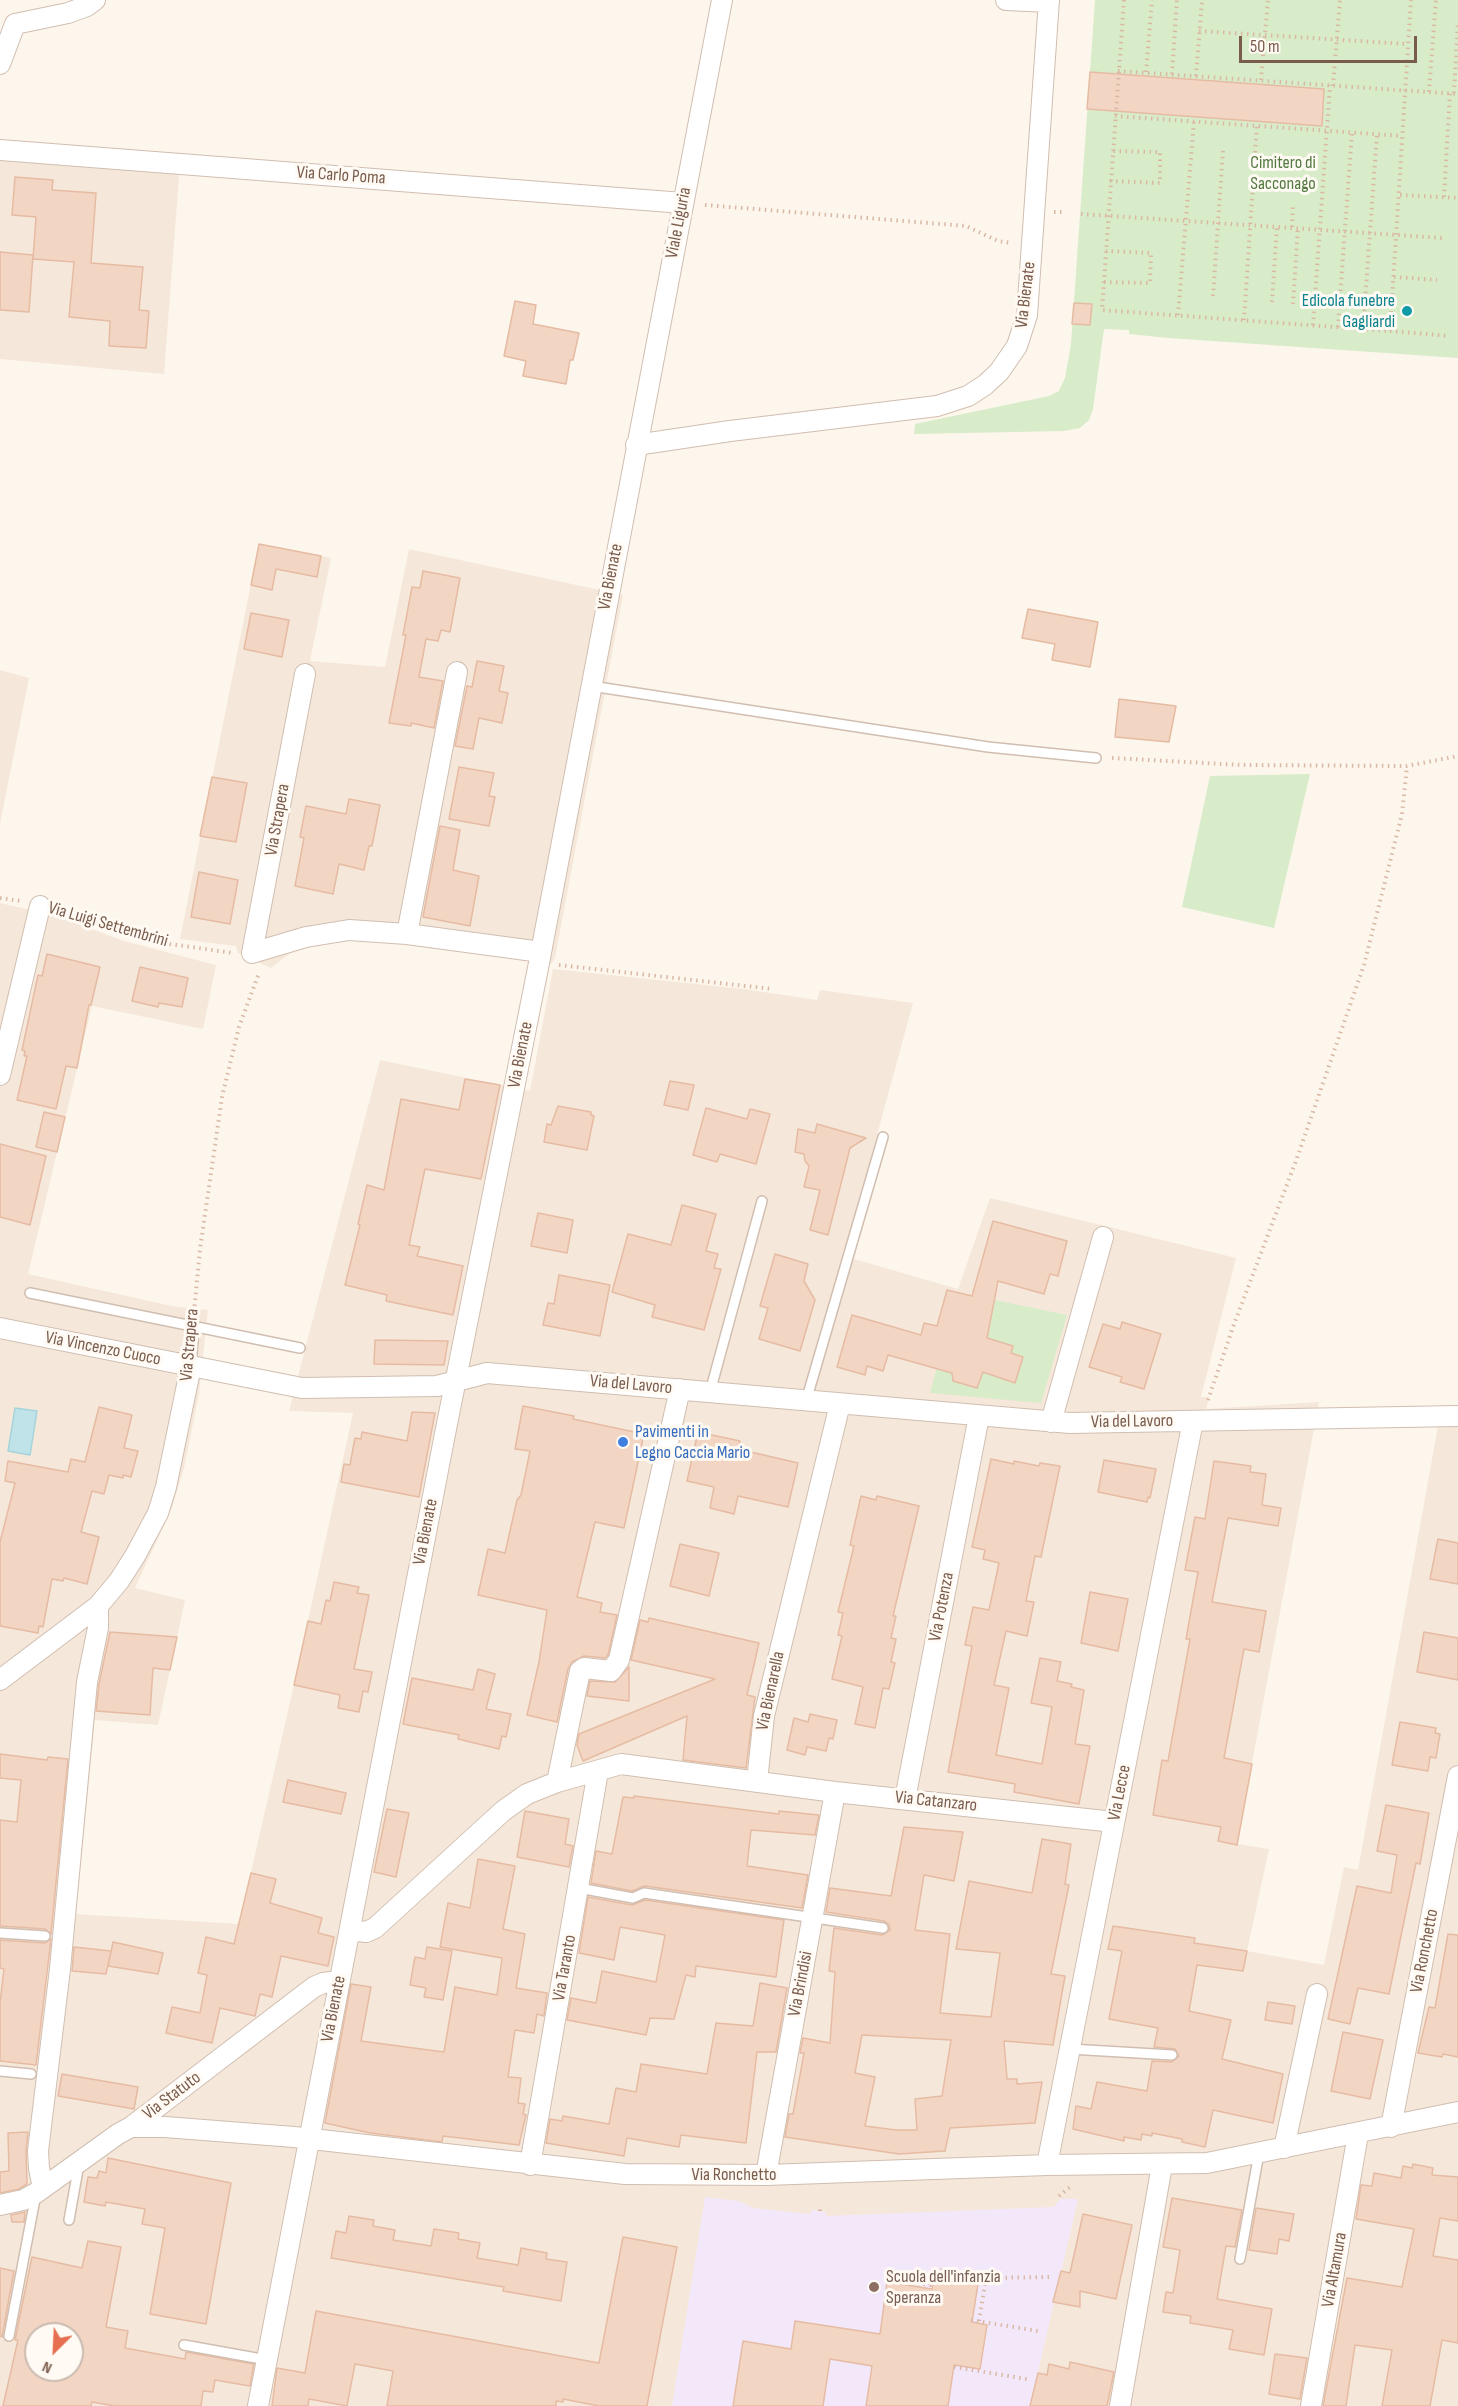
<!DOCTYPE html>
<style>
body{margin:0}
#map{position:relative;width:1458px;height:2406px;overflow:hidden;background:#fdf6ec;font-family:"Sofia Sans Condensed",sans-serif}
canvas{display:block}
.north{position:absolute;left:24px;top:2322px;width:60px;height:60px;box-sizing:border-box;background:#fffaf3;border:2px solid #cabbb1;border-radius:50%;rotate:204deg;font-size:16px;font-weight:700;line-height:24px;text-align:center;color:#7a5c4d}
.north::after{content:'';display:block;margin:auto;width:21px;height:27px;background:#e76f51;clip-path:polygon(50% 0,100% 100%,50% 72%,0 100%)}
.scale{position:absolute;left:1239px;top:36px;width:178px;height:27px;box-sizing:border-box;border:3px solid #7a5c4d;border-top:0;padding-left:8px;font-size:18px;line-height:21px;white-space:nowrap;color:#7a5c4d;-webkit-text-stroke:4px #fffaf3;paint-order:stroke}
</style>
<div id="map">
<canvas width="1458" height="2406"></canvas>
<div class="north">N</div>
<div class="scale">50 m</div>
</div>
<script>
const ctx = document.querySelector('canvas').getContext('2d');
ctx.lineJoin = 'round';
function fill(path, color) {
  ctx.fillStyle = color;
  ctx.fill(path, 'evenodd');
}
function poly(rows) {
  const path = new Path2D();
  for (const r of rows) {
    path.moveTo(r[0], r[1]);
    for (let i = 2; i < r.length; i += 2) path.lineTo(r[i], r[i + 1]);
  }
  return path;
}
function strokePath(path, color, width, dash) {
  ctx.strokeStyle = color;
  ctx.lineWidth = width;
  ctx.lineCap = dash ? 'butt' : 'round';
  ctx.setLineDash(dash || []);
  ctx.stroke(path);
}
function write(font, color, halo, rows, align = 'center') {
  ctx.font = font + ' "Sofia Sans Condensed",sans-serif';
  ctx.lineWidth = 6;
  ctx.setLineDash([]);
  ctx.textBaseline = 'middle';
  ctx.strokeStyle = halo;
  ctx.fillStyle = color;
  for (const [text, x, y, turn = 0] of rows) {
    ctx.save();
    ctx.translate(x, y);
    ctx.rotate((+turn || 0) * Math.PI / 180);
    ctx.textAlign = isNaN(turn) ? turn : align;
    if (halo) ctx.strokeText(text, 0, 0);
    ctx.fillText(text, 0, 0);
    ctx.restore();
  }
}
const residential = poly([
 [0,152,180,164,164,374,0,359],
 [259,544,331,558,310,661,385,667,409,549,623,595,555,958,551,964,401,940,334,938,298,947,271,968,238,953,236,946,180,939],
 [0,670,29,678,0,824],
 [0,903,57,916,124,941,216,965,203,1029,92,1006,28,1274,172,1306,208,1310,199,1394,184,1468,172,1508,135,1588,185,1600,178,1633,158,1725,95,1720,76,1914,239,1924,294,1685,353,1413,289,1411,380,1060,530,1091,553,969,744,989,817,1000,820,990,913,1003,844,1256,958,1289,990,1198,1236,1258,1201,1397,1209,1397,1206,1409,1319,1402,1237,1844,1269,1849,1247,1951,1324,1965,1344,1867,1358,1870,1438,1426,1458,1427,1458,2406,0,2406],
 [36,2334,72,2334,72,2370,36,2370]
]);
const education = poly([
 [705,2197,739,2201,753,2208,810,2214,812,2210,826,2212,826,2216,1054,2207,1060,2199,1078,2199,1030,2406,672,2406]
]);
const green = poly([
 [1095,0,1458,0,1458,358,1169,338,1129,334,1129,330,1104,329,1093,409,1089,420,1080,428,1064,431,914,434,915,424,1049,396,1059,391,1065,378,1071,344],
 [1310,774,1274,928,1182,907,1210,776],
 [957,1292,1067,1315,1041,1403,930,1393]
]);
const water = poly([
 [15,1408,37,1411,30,1455,8,1451,15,1408]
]);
const building = poly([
 [1090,72,1324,89,1322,126,1087,109,1090,72],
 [15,177,53,180,52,190,96,193,91,263,143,267,139,310,149,311,146,348,109,346,110,321,69,317,74,262,33,259,36,217,12,215,15,177],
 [0,252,33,255,29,312,0,310,0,252],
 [515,301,536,305,533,324,579,333,573,360,570,360,566,384,523,376,526,361,504,356,515,301],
 [1074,303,1092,304,1090,325,1072,324,1074,303],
 [259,544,321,556,317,577,276,569,272,590,251,585,259,544],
 [423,571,460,578,450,632,441,630,438,641,426,639,419,677,443,681,434,728,411,723,411,726,389,723,406,635,403,635,412,587,420,588,423,571],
 [1028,609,1098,622,1090,667,1052,660,1055,644,1022,638,1028,609],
 [251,613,289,620,282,657,244,649,251,613],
 [477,661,504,666,499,691,508,693,502,723,479,718,473,749,455,746,467,686,472,687,477,661],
 [1119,699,1176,706,1169,742,1115,737,1119,699],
 [459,767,494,773,489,796,495,797,489,826,449,819,459,767],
 [212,777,247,783,236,842,200,836,212,777],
 [349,799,380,805,372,846,369,846,364,870,339,864,333,894,295,886,304,838,300,837,306,806,346,814,349,799],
 [440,826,460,830,453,870,479,876,470,926,423,917,440,826],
 [199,872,238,880,230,924,191,917,199,872],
 [47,954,100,967,91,1005,89,1005,77,1068,66,1066,56,1109,17,1100,27,1056,24,1056,25,1051,22,1050,38,975,42,976,47,954],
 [140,967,188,978,182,1007,159,1003,158,1007,132,1001,140,967],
 [465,1079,500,1085,481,1179,425,1169,409,1245,420,1247,417,1256,463,1266,453,1315,386,1301,387,1295,345,1285,360,1225,358,1224,367,1185,384,1190,401,1099,459,1110,465,1079],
 [670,1081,694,1085,688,1110,664,1105,670,1081],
 [558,1106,591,1112,591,1115,594,1116,587,1150,544,1142,547,1124,551,1125,558,1106],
 [706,1108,747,1119,750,1109,770,1114,756,1164,720,1154,717,1162,693,1155,706,1108],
 [44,1112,65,1117,57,1152,36,1147,44,1112],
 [817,1124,866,1138,850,1148,828,1235,810,1230,820,1190,804,1187,809,1166,805,1161,804,1154,795,1152,798,1129,815,1133,817,1124],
 [0,1144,46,1156,30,1225,0,1217,0,1144],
 [682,1205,716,1214,706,1251,718,1254,714,1268,721,1269,704,1330,652,1317,655,1305,612,1292,628,1234,671,1245,682,1205],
 [538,1213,573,1220,567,1253,531,1246,538,1213],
 [993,1221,1067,1241,1058,1276,1050,1274,1044,1294,998,1281,987,1338,1013,1346,1011,1353,1023,1357,1015,1383,983,1372,977,1388,953,1381,952,1373,888,1355,883,1371,867,1366,865,1375,837,1367,852,1315,921,1335,924,1323,937,1326,947,1290,972,1296,993,1221],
 [775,1254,808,1264,804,1281,815,1300,800,1351,759,1339,768,1308,760,1306,775,1254],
 [559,1275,610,1285,600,1336,543,1325,548,1303,554,1304,559,1275],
 [1122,1322,1161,1334,1144,1389,1120,1382,1122,1377,1089,1367,1103,1324,1120,1329,1122,1322],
 [375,1340,448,1341,444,1365,374,1364,375,1340],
 [523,1406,574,1416,573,1419,644,1434,624,1528,595,1522,577,1597,602,1603,600,1612,617,1615,608,1655,605,1658,584,1656,572,1662,568,1669,557,1722,527,1715,539,1662,547,1610,478,1595,488,1549,505,1553,517,1500,521,1495,530,1451,515,1449,523,1406],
 [99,1407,132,1415,124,1448,138,1451,131,1477,123,1475,123,1478,109,1475,104,1494,92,1491,81,1532,99,1537,87,1584,64,1578,63,1581,52,1579,43,1627,39,1626,38,1633,0,1626,0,1542,15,1483,5,1481,8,1461,68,1472,71,1459,85,1462,99,1407],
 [412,1412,435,1413,419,1497,341,1482,344,1464,350,1465,355,1438,361,1439,362,1432,407,1441,412,1412],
 [698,1432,740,1441,738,1449,798,1463,788,1507,738,1496,734,1514,710,1508,714,1487,687,1481,698,1432],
 [991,1459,1014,1464,1014,1461,1039,1466,1040,1463,1060,1466,1041,1557,1035,1556,1026,1601,1034,1602,1027,1636,1006,1631,994,1685,1009,1688,996,1755,1042,1764,1052,1707,1031,1703,1040,1658,1061,1662,1057,1681,1072,1684,1071,1687,1084,1690,1075,1744,1090,1746,1079,1804,1014,1792,1015,1784,948,1772,972,1646,965,1645,973,1607,989,1610,999,1563,983,1559,985,1550,972,1547,991,1459],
 [1104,1460,1156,1469,1150,1498,1148,1497,1147,1502,1098,1492,1104,1460],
 [1214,1461,1251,1466,1250,1472,1266,1474,1262,1505,1281,1508,1278,1526,1228,1518,1212,1602,1266,1611,1259,1652,1244,1649,1224,1758,1252,1764,1237,1845,1218,1841,1221,1827,1153,1815,1162,1760,1168,1761,1190,1639,1186,1639,1198,1572,1185,1570,1195,1517,1205,1519,1214,1461],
 [861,1496,876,1500,877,1496,919,1506,893,1616,896,1616,891,1638,896,1639,891,1662,895,1663,889,1689,883,1688,875,1728,855,1724,863,1687,832,1679,842,1636,838,1635,843,1613,838,1612,854,1546,850,1545,861,1496],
 [1438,1539,1458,1543,1458,1584,1430,1579,1438,1539],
 [680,1544,719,1553,709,1596,670,1586,680,1544],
 [334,1582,359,1587,357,1593,369,1595,354,1669,372,1672,368,1692,363,1691,359,1712,338,1708,340,1695,294,1685,308,1621,321,1624,326,1600,330,1601,334,1582],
 [1090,1592,1128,1599,1118,1651,1081,1643,1090,1592],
 [649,1618,759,1643,747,1695,755,1697,746,1768,683,1760,687,1716,583,1761,577,1745,579,1734,715,1679,631,1660,640,1620,648,1622,649,1618],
 [110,1632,177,1637,170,1670,153,1668,150,1715,96,1711,99,1684,110,1632],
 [1424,1632,1458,1638,1458,1680,1417,1672,1424,1632],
 [629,1667,629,1701,587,1696,590,1681,615,1682,629,1667],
 [478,1669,495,1674,486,1709,511,1714,506,1737,502,1736,499,1749,458,1739,459,1735,403,1724,412,1678,473,1690,478,1669],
 [810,1714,837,1720,833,1739,829,1738,826,1751,807,1747,805,1755,787,1750,794,1718,808,1722,810,1714],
 [1400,1722,1436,1728,1435,1733,1440,1734,1436,1758,1430,1757,1428,1771,1392,1765,1400,1722],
 [0,1754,47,1760,48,1757,68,1759,51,1934,45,1929,0,1926,0,1820,17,1822,21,1780,0,1778,0,1754],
 [288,1780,346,1793,341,1814,283,1802,288,1780],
 [634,1796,779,1814,779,1811,819,1815,815,1835,751,1830,747,1866,808,1875,802,1908,645,1886,632,1891,591,1883,596,1851,612,1854,623,1797,634,1798,634,1796],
 [1386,1805,1429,1813,1420,1864,1416,1863,1389,1994,1358,1988,1350,2024,1328,2019,1357,1886,1391,1893,1397,1855,1377,1851,1386,1805],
 [387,1809,409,1813,396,1877,374,1872,387,1809],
 [525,1811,569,1819,565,1844,573,1846,569,1867,517,1857,525,1811],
 [904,1827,963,1832,954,1881,924,1875,915,1930,950,1934,940,2013,991,2017,1000,1953,956,1949,969,1881,1032,1893,1042,1839,1071,1844,1065,1884,1069,1885,1051,1974,1065,1976,1053,2045,1004,2041,1007,2079,1017,2079,1017,2084,1042,2082,1035,2123,950,2128,945,2151,899,2154,785,2137,789,2114,793,2114,804,2053,800,2053,803,2038,830,2043,835,1972,829,1971,834,1928,882,1935,890,1930,889,1925,884,1921,826,1912,830,1888,891,1896,904,1827],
 [862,2035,951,2040,942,2096,915,2099,917,2130,896,2130,865,2126,875,2077,855,2073,862,2035],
 [478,1859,515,1866,503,1929,525,1934,516,1988,547,1993,544,2016,537,2014,534,2033,515,2030,508,2077,521,2078,518,2103,525,2104,523,2114,526,2115,519,2145,443,2136,442,2142,370,2133,325,2123,351,1984,371,1987,361,2041,444,2052,455,1987,497,1995,502,1958,440,1947,448,1903,470,1908,478,1859],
 [251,1873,276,1879,270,1903,322,1918,318,1933,334,1937,328,1966,281,1956,272,1997,260,1994,255,2016,220,2008,212,2043,166,2033,172,2007,200,2013,207,1975,198,1973,206,1937,234,1944,251,1873],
 [588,1897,632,1905,645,1900,784,1920,776,1977,696,1966,695,1977,686,1975,674,2019,650,2018,646,2035,567,2020,571,1998,596,2003,602,1971,656,1982,665,1935,620,1927,614,1960,579,1953,588,1897],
 [1113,1926,1195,1938,1194,1943,1247,1951,1243,1971,1197,1965,1189,2011,1231,2020,1222,2059,1283,2074,1273,2123,1213,2110,1205,2147,1182,2142,1182,2139,1152,2133,1152,2136,1142,2134,1141,2140,1124,2137,1124,2141,1073,2129,1076,2106,1091,2109,1097,2082,1147,2091,1152,2061,1172,2062,1179,2056,1175,2049,1154,2047,1158,2028,1109,2019,1122,1951,1108,1949,1113,1926],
 [1448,1934,1458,1935,1458,2057,1443,2054,1442,2057,1418,2053,1429,2007,1435,2008,1448,1934],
 [51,1939,36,2065,0,2061,0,2003,4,1969,0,1968,0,1940,45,1943,51,1939],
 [113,1942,163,1953,158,1974,108,1966,113,1942],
 [74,1947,111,1951,106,1974,72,1971,74,1947],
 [427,1947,452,1951,443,2000,424,1997,426,1988,410,1985,415,1957,425,1959,427,1947],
 [760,1983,787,1988,776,2052,757,2052,746,2143,681,2135,679,2147,627,2138,624,2156,546,2143,550,2119,562,2121,563,2116,609,2124,616,2088,636,2092,641,2064,707,2074,716,2023,753,2026,760,1983],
 [1268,2002,1295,2006,1292,2024,1265,2020,1268,2002],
 [1343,2032,1383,2040,1370,2099,1331,2091,1343,2032],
 [62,2074,138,2087,134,2109,58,2096,62,2074],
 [28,2132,26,2152,27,2184,19,2189,0,2193,0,2172,9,2171,8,2133,28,2132],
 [108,2158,231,2183,206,2324,150,2314,165,2228,142,2224,145,2209,106,2202,105,2206,84,2202,88,2177,97,2178,99,2171,106,2173,108,2158],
 [1413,2164,1433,2168,1432,2175,1458,2177,1458,2221,1440,2218,1433,2256,1458,2260,1458,2343,1442,2340,1430,2406,1382,2406,1392,2350,1355,2345,1346,2406,1323,2406,1347,2278,1402,2287,1414,2229,1356,2219,1361,2185,1372,2186,1374,2173,1401,2178,1403,2166,1412,2168,1413,2164],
 [1172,2198,1242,2210,1235,2247,1226,2246,1217,2299,1272,2309,1264,2355,1229,2349,1233,2330,1190,2323,1191,2316,1163,2312,1166,2292,1173,2293,1180,2250,1163,2247,1172,2198],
 [1256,2208,1294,2214,1289,2241,1279,2239,1277,2254,1249,2250,1256,2208],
 [25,2212,24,2222,12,2222,11,2215,25,2212],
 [1083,2214,1132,2225,1116,2299,1080,2291,1080,2307,1053,2302,1061,2271,1070,2273,1083,2214],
 [349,2216,374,2220,373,2226,395,2230,393,2240,431,2246,434,2229,459,2233,458,2239,480,2243,477,2258,518,2265,521,2248,547,2253,546,2259,567,2262,561,2301,503,2291,504,2287,331,2258,336,2231,346,2233,349,2216],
 [623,2237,677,2247,647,2406,599,2406,563,2399,563,2402,556,2401,556,2406,387,2406,393,2371,355,2364,347,2406,309,2399,308,2406,272,2406,277,2368,305,2373,316,2311,599,2363,623,2237],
 [88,2241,121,2247,106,2327,128,2331,125,2348,185,2359,186,2352,254,2364,250,2386,215,2380,213,2392,203,2391,201,2406,115,2406,92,2402,91,2406,3,2406,18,2340,15,2340,32,2257,82,2268,88,2241],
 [36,2334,72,2334,72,2370,36,2370,36,2334],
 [0,2268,14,2271,2,2337,0,2336,0,2268],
 [935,2271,979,2278,972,2322,987,2325,980,2369,954,2365,948,2406,866,2406,872,2366,830,2359,823,2406,733,2406,743,2341,791,2349,795,2321,880,2334,887,2282,932,2289,935,2271],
 [1275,2354,1307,2358,1300,2399,1269,2394,1275,2354],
 [1070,2362,1114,2372,1107,2406,1030,2406,1038,2373,1047,2375,1049,2364,1069,2369,1070,2362]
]);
const path = poly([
 [1124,0,1102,310,1390,331,1411,0],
 [1199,31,1407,44],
 [1118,71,1458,94],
 [1146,72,1152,0],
 [1172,74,1177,0],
 [1196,76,1202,0],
 [1261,80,1268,0],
 [1333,86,1340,0],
 [1429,92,1436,0],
 [1454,93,1458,23],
 [1115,116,1402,136],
 [1110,181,1160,183,1160,152,1112,151],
 [1400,195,1458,198],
 [1444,197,1450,93],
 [705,205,966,226,998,241,1011,243],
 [1054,212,1065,212],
 [1081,214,1443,238],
 [1292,227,1293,203],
 [1394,277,1437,280],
 [1104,282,1150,283,1151,253,1106,251],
 [1213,296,1223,150],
 [1272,302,1277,226],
 [1293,304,1298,228],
 [1178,315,1194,121],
 [1244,320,1257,125],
 [1313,325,1330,85],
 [1338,327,1352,132],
 [1363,329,1377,134],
 [1390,331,1449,336],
 [1112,758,1242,765,1407,766,1458,756],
 [0,898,21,901],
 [60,913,124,934,170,944,233,953],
 [559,965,773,989],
 [194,1312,200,1249,222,1097,239,1027,259,973],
 [1208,1400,1233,1327,1297,1158,1364,965,1402,814,1407,766],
 [1059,2196,1070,2187],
 [820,2211,820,2205],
 [888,2279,930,2285,933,2269,986,2278,1051,2277],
 [971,2320,1038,2331],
 [979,2321,986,2278],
 [954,2367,1027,2379]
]);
const service = poly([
 [591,686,988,747,1096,758],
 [30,1293,300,1348],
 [191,1366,194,1327],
 [710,1392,762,1201],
 [806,1401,883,1137],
 [579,1888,633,1898,644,1893,883,1928],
 [0,1933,45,1936],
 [1070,2049,1172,2055],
 [0,2071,31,2074],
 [69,2220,79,2164],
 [1240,2259,1259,2153],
 [9,2336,36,2194],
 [184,2345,267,2360]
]);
const minor = poly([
 [1006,0,1049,2],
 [0,64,15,24,68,13,87,6,95,0],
 [0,150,683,203],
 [636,445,730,431,937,406,968,396,985,385,999,372,1017,346,1027,315,1049,0],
 [305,674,252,953,306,937,349,930,407,934,541,952],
 [407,934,457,672],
 [0,1075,40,906],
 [0,1328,302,1388,437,1386,487,1373,1070,1423,1458,1416],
 [1051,1422,1103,1237],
 [0,1680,98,1606,119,1581,135,1556,158,1513,166,1487,191,1366],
 [757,1781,764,1716,840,1404],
 [557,1782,580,1671,584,1668,611,1671,619,1660,680,1389],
 [905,1799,979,1416],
 [350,1930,366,1932,375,1928,503,1811,527,1794,557,1782,621,1764,835,1792,1114,1822],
 [131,2127,165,2127,294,2137,625,2174,766,2175,1047,2165,1207,2163,1458,2112],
 [1391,2127,1458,1776],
 [1284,2148,1317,1994],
 [530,2165,598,1771],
 [1047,2165,1193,1421],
 [766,2175,835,1792],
 [43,2188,39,2168,38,2151,60,1969,87,1682,98,1628,98,1606],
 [0,2205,23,2200,36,2193,118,2134,131,2127,314,1987,323,1983,339,1981],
 [258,2406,444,1439,539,963,722,0],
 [1120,2406,1162,2165],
 [1311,2406,1358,2134]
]);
const markers = [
 [1407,311,6,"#0f9aa8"],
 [623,1442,6,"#3f7fe0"],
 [874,2287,6,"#8d6e63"]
];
const parkNames = [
 ["Cimitero di",1283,163],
 ["Sacconago",1283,184]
];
const streetNames = [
 ["Via Carlo Poma",341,176,4],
 ["Viale Liguria",679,223,-79],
 ["Via Bienate",1026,295,-83],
 ["Via Bienate",611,577,-79],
 ["Via Strapera",278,820,-80],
 ["Via Luigi Settembrini",108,925,16],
 ["Via Bienate",521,1055,-79],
 ["Via Strapera",190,1345,-85],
 ["Via Vincenzo Cuoco",103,1349,11],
 ["Via del Lavoro",631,1385,5],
 ["Via del Lavoro",1132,1422,-1],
 ["Via Bienate",426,1532,-79],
 ["Via Potenza",942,1607,-79],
 ["Via Bienarella",771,1691,-78],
 ["Via Lecce",1120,1793,-79],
 ["Via Catanzaro",936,1802,6],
 ["Via Ronchetto",1425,1951,-79],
 ["Via Taranto",565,1968,-80],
 ["Via Brindisi",801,1984,-79],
 ["Via Bienate",334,2009,-79],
 ["Via Statuto",172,2096,-37],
 ["Via Ronchetto",734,2175],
 ["Via Altamura",1335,2270,-80]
];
const cultureNames = [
 ["Edicola funebre",1395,301],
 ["Gagliardi",1395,322]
];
const shopNames = [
 ["Pavimenti in",635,1432],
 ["Legno Caccia Mario",635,1453]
];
const educationNames = [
 ["Scuola dell'infanzia",886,2277],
 ["Speranza",886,2298]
];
fill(residential, '#f5e8da');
fill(education, '#f3e8fa');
fill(green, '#d8ecc9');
fill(water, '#bfe3e8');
strokePath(water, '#a5d3da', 1.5);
fill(building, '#f3d5c3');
strokePath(building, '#e6bba3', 1.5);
strokePath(service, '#d1beb0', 12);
strokePath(minor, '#d1beb0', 22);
strokePath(path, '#d9b8a5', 4, [1.5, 4.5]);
strokePath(service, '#fff', 9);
strokePath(minor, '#fff', 20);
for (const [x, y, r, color] of markers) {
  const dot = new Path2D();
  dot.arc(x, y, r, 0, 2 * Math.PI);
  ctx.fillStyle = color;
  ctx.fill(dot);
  strokePath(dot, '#fffaf3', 2);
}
write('18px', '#537a41', '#fffaf3', parkNames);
write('18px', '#7a5c4d', '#fffaf3', streetNames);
write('18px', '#0d838f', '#fffaf3', cultureNames, 'right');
write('18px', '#366cbe', '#fffaf3', shopNames, 'left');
write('18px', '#785e54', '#fffaf3', educationNames, 'left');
</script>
